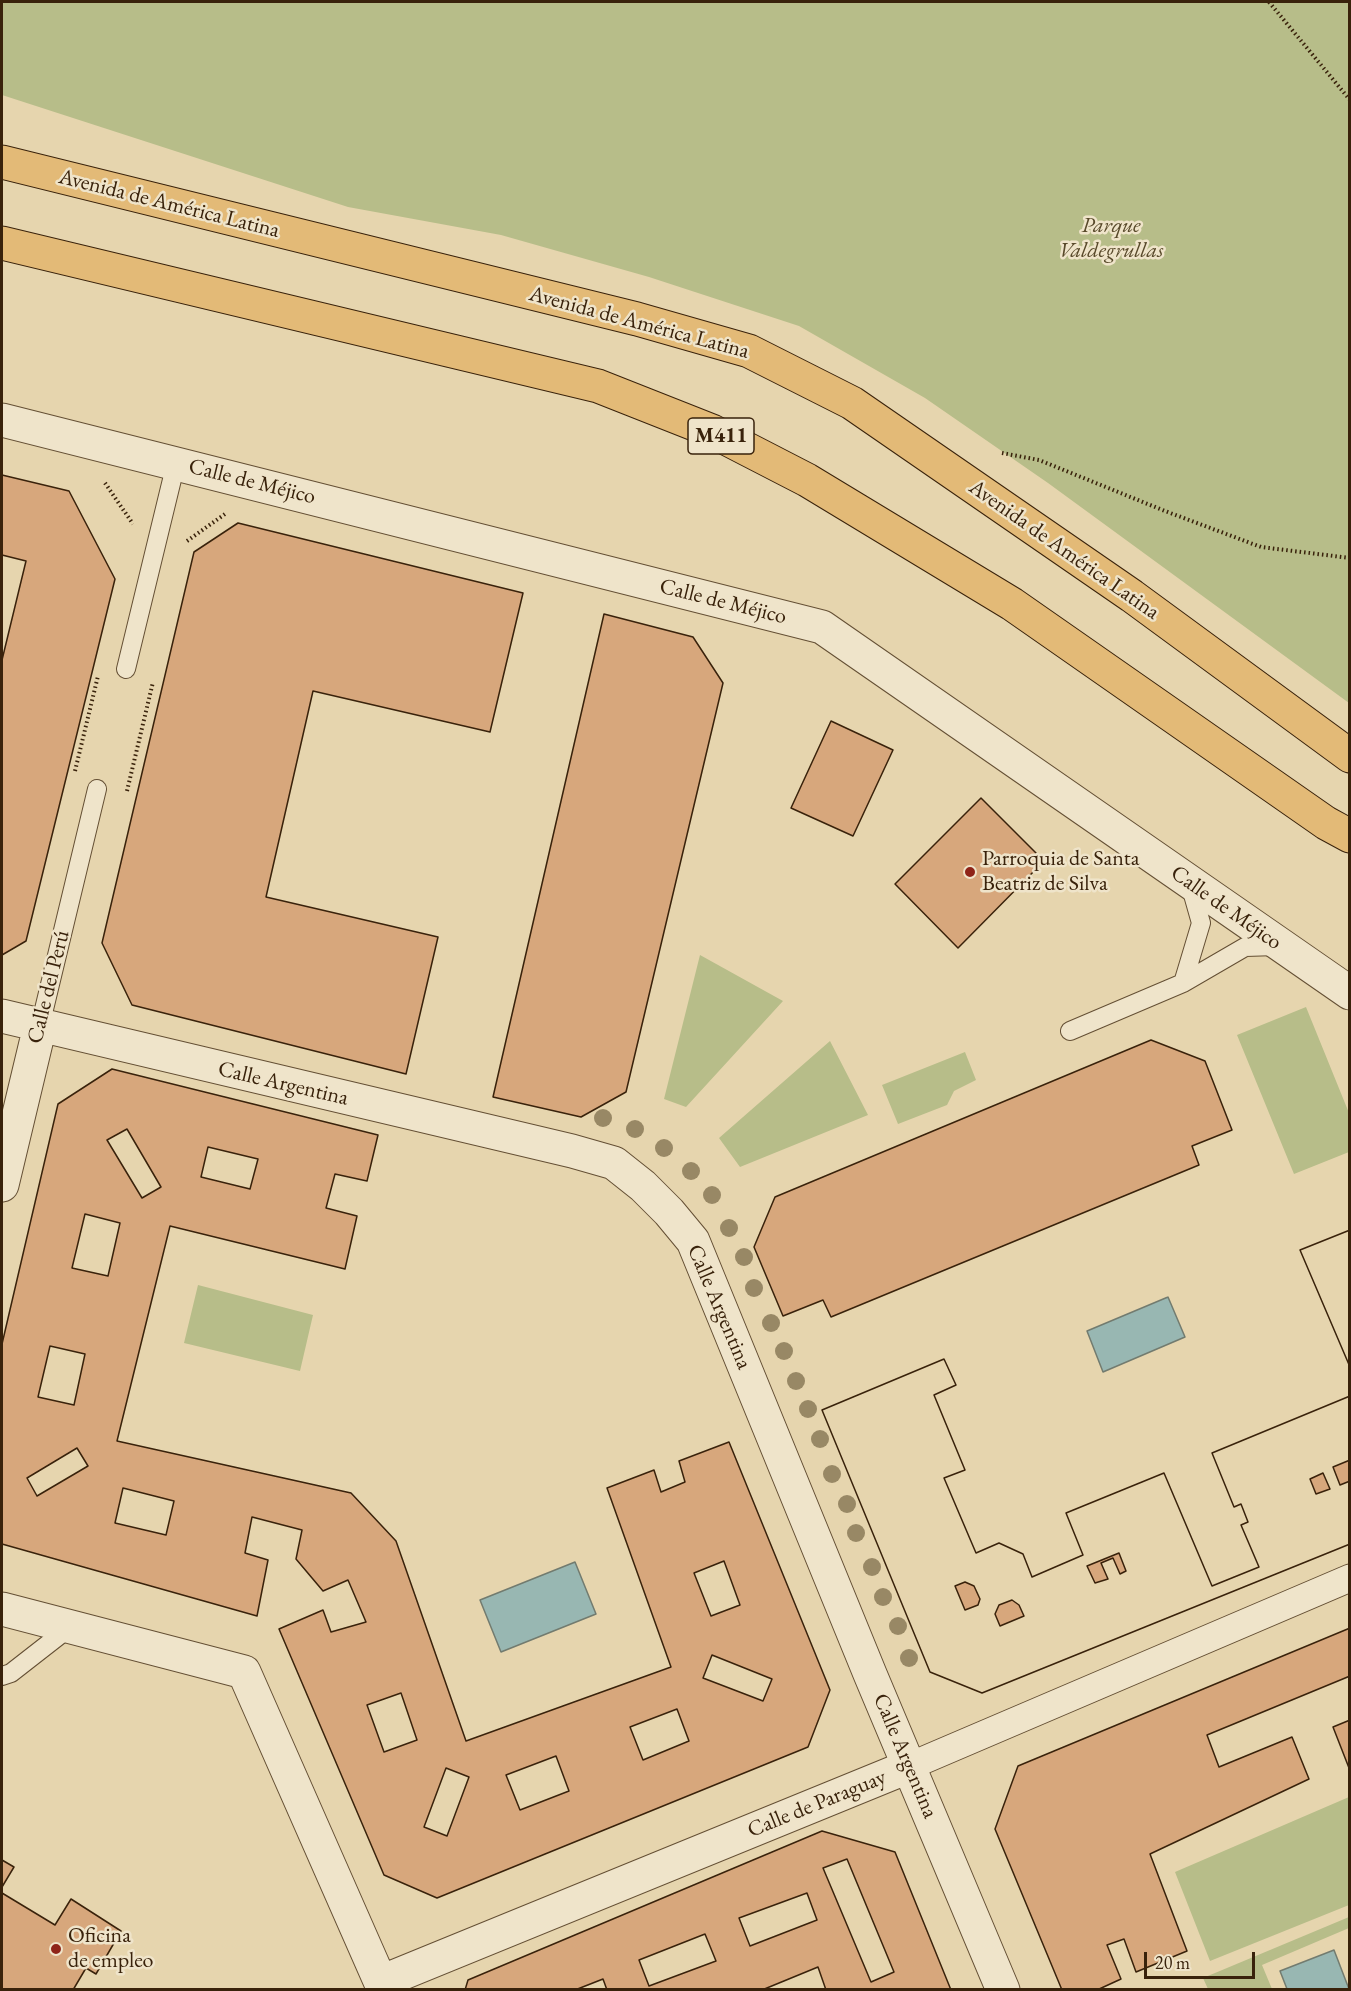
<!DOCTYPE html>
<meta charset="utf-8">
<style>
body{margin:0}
#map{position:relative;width:1351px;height:1991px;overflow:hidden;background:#e6d5ae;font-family:"EB Garamond",serif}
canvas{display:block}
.frame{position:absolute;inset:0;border:3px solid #39220b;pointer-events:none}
.scale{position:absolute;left:1144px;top:1952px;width:111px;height:27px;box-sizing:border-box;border:3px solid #39220b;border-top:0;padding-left:8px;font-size:18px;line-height:21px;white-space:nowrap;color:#39220b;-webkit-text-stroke:4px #efe4ca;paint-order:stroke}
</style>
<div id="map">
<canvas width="1351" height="1991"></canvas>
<div class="frame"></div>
<div class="scale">20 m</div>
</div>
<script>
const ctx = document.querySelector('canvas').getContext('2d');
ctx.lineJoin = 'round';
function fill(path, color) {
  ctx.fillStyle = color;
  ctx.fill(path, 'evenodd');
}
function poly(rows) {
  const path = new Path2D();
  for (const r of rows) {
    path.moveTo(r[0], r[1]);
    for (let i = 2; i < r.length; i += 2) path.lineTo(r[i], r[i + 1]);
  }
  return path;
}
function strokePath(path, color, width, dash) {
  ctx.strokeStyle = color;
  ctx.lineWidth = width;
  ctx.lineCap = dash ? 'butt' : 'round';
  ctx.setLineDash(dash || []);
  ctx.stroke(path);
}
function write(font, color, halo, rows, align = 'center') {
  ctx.font = font + ' "EB Garamond",serif';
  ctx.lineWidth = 5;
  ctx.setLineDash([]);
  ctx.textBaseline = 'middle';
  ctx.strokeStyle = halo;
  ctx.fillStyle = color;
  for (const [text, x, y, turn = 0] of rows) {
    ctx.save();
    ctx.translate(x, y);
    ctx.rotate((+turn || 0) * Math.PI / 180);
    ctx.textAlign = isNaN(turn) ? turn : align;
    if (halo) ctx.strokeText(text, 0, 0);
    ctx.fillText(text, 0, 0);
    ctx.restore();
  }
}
const green = poly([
 [2,2,1349,2,1349,703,1048,483,925,398,799,326,649,277,501,235,348,207,2,95],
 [700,955,783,1001,686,1107,664,1099],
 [1306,1007,1349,1113,1349,1152,1294,1174,1237,1035],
 [830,1041,868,1115,740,1167,719,1138],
 [965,1052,976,1080,954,1091,947,1105,898,1124,882,1085],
 [198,1285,313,1315,300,1371,184,1343],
 [1349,1797,1349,1905,1210,1961,1175,1872],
 [1349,1917,1349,1928,1262,1965,1272,1989,1208,1989,1203,1978]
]);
const water = poly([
 [1168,1297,1185,1337,1103,1372,1087,1331,1168,1297],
 [575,1562,596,1614,501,1652,480,1600,575,1562],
 [1334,1950,1349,1989,1287,1989,1280,1971,1334,1950]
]);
const building = poly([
 [2,475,69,491,115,579,26,941,2,955,2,660,26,561,2,555,2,475],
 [238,523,523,593,490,732,313,691,266,897,438,937,406,1074,132,1005,102,943,194,552,238,523],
 [604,614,693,637,723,683,626,1092,581,1117,493,1097,604,614],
 [831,721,893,750,853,836,791,808,831,721],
 [981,798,1044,861,958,948,895,884,981,798],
 [1151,1040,1205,1061,1232,1130,1192,1146,1199,1165,831,1317,823,1300,783,1316,754,1247,775,1197,1151,1040],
 [112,1069,378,1135,367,1181,335,1174,326,1208,357,1216,345,1269,170,1226,117,1441,351,1493,396,1541,466,1741,671,1667,607,1488,654,1470,661,1492,685,1482,679,1461,729,1442,830,1690,808,1747,437,1898,384,1875,279,1629,323,1610,331,1632,366,1622,348,1580,323,1591,296,1559,302,1530,252,1517,245,1553,268,1560,257,1616,2,1544,2,1344,58,1104,112,1069],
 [127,1129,161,1187,142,1198,107,1140,127,1129],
 [208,1147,258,1159,250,1189,201,1177,208,1147],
 [85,1214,120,1223,108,1276,72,1268,85,1214],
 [50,1346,85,1354,74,1405,38,1397,50,1346],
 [77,1448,88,1466,37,1496,27,1478,77,1448],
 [123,1488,174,1501,166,1535,115,1523,123,1488],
 [724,1561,740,1605,711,1616,694,1573,724,1561],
 [712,1655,772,1679,763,1701,703,1678,712,1655],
 [401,1693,417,1740,384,1752,367,1705,401,1693],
 [677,1709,689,1741,643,1760,630,1727,677,1709],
 [556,1756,569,1791,520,1810,506,1775,556,1756],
 [446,1768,469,1777,447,1836,424,1827,446,1768],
 [1350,1230,1350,1367,1300,1250,1350,1230],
 [1350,1230,1350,1367,1300,1250,1350,1230],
 [944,1359,956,1385,934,1395,965,1470,944,1478,976,1553,999,1543,1023,1554,1032,1577,1083,1555,1066,1513,1164,1473,1212,1586,1259,1567,1241,1525,1248,1522,1241,1504,1234,1507,1212,1453,1350,1396,1350,1460,1333,1467,1340,1485,1350,1481,1350,1544,982,1693,930,1672,822,1410,944,1359],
 [1323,1473,1330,1489,1316,1494,1310,1479,1323,1473],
 [1119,1553,1126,1571,1120,1574,1113,1558,1101,1563,1108,1579,1095,1583,1087,1566,1119,1553],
 [965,1582,974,1586,980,1599,978,1605,965,1610,955,1586,965,1582],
 [1012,1600,1019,1605,1024,1616,1000,1626,995,1614,999,1605,1012,1600],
 [944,1359,956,1385,934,1395,965,1470,944,1478,976,1553,999,1543,1023,1554,1032,1577,1083,1555,1066,1513,1164,1473,1212,1586,1259,1567,1241,1525,1248,1522,1241,1504,1234,1507,1212,1453,1350,1396,1350,1544,982,1693,930,1672,822,1410,944,1359],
 [1350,1628,1350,1676,1207,1735,1219,1767,1292,1737,1309,1779,1150,1854,1187,1951,1136,1972,1124,1939,1107,1945,1121,1979,1097,1990,1062,1990,995,1829,1018,1766,1350,1628],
 [1350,1720,1350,1768,1349,1768,1333,1727,1350,1720],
 [822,1831,895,1852,951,1990,826,1990,818,1967,762,1990,607,1990,603,1979,575,1990,465,1990,468,1980,822,1831],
 [847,1859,894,1972,871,1982,823,1868,847,1859],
 [807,1893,817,1920,750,1946,739,1918,807,1893],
 [705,1934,716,1961,649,1986,639,1960,705,1934],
 [2,1860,14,1867,2,1887,2,1860],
 [2,1893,55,1925,71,1899,121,1931,96,1974,86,1968,73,1990,2,1990,2,1893]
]);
const path = poly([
 [1269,2,1350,100],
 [1002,453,1039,460,1165,511,1261,547,1350,558],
 [105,483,133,524],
 [187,541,225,514],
 [75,771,98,676],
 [127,791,153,682]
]);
const service = poly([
 [126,669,176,463],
 [1183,983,1201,923,1190,884],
 [40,1026,97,789],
 [1070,1031,1183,983,1245,947,1277,946],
 [2,1676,11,1673,70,1627]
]);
const pedestrian = poly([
 [910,1766,1350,1578]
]);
const minor = poly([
 [2,420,822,627,1350,993],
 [2,1016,572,1151,614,1163,643,1186,669,1212,693,1241,870,1674,1003,1990],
 [2,1185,40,1026],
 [2,1609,244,1672,384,1990],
 [381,1982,910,1766]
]);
const primary = poly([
 [2,162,637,319,749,351,852,403,1132,596,1350,756],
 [2,243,598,386,712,431,807,480,1012,604,1326,823,1350,836]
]);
const trees = [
 [603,1118],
 [635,1129],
 [664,1148],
 [691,1171],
 [712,1195],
 [729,1228],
 [744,1257],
 [754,1288],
 [771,1323],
 [784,1351],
 [796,1381],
 [808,1409],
 [820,1439],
 [832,1474],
 [847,1504],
 [856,1533],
 [872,1567],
 [883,1597],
 [898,1626],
 [909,1658]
];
const markers = [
 [970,872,6,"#8f2418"],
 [56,1949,6,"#8f2418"]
];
const shields = [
 [721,436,66]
];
const shieldNames = [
 ["M411",721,436]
];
const streetNames = [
 ["Avenida de América Latina",169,204,14],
 ["Avenida de América Latina",639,323,15],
 ["Calle de Méjico",252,482,14],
 ["Avenida de América Latina",1064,550,35],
 ["Calle de Méjico",723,602,14],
 ["Calle de Méjico",1226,908,35],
 ["Calle del Perú",49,987,-76],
 ["Calle Argentina",283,1084,13],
 ["Calle Argentina",719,1307,67],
 ["Calle Argentina",905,1756,67],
 ["Calle de Paraguay",817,1804,-22]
];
const parkNames = [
 ["Parque",1111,226],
 ["Valdegrullas",1111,251]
];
const poiNames = [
 ["Parroquia de Santa",982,859],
 ["Beatriz de Silva",982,884],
 ["Oficina",68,1936],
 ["de empleo",68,1961]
];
fill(green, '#b7bd89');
fill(water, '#98b7b2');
strokePath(water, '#727b6f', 1.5);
fill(building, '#d7a77c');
strokePath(building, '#39220b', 1.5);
strokePath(service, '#644f34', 20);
strokePath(pedestrian, '#644f34', 29);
strokePath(minor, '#644f34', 35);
strokePath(primary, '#39220b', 35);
strokePath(path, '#39220b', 4, [1.5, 3]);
strokePath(service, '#efe4ca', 18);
strokePath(pedestrian, '#efe4ca', 27);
strokePath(minor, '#efe4ca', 33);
strokePath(primary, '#e3ba77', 33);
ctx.fillStyle = '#988865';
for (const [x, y] of trees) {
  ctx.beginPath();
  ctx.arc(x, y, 9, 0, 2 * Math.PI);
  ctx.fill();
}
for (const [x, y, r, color] of markers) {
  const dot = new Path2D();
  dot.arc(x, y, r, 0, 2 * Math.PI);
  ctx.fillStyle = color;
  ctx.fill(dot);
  strokePath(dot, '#efe4ca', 2);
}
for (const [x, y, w] of shields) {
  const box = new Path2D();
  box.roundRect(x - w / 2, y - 18, w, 36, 4.5);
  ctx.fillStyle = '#efe4ca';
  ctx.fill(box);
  strokePath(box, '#39220b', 1.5);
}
write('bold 21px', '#39220b', null, shieldNames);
write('22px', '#39220b', '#efe4ca', streetNames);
write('italic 22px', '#58492a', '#efe4ca', parkNames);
write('22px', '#39220b', '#efe4ca', poiNames, 'left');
</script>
